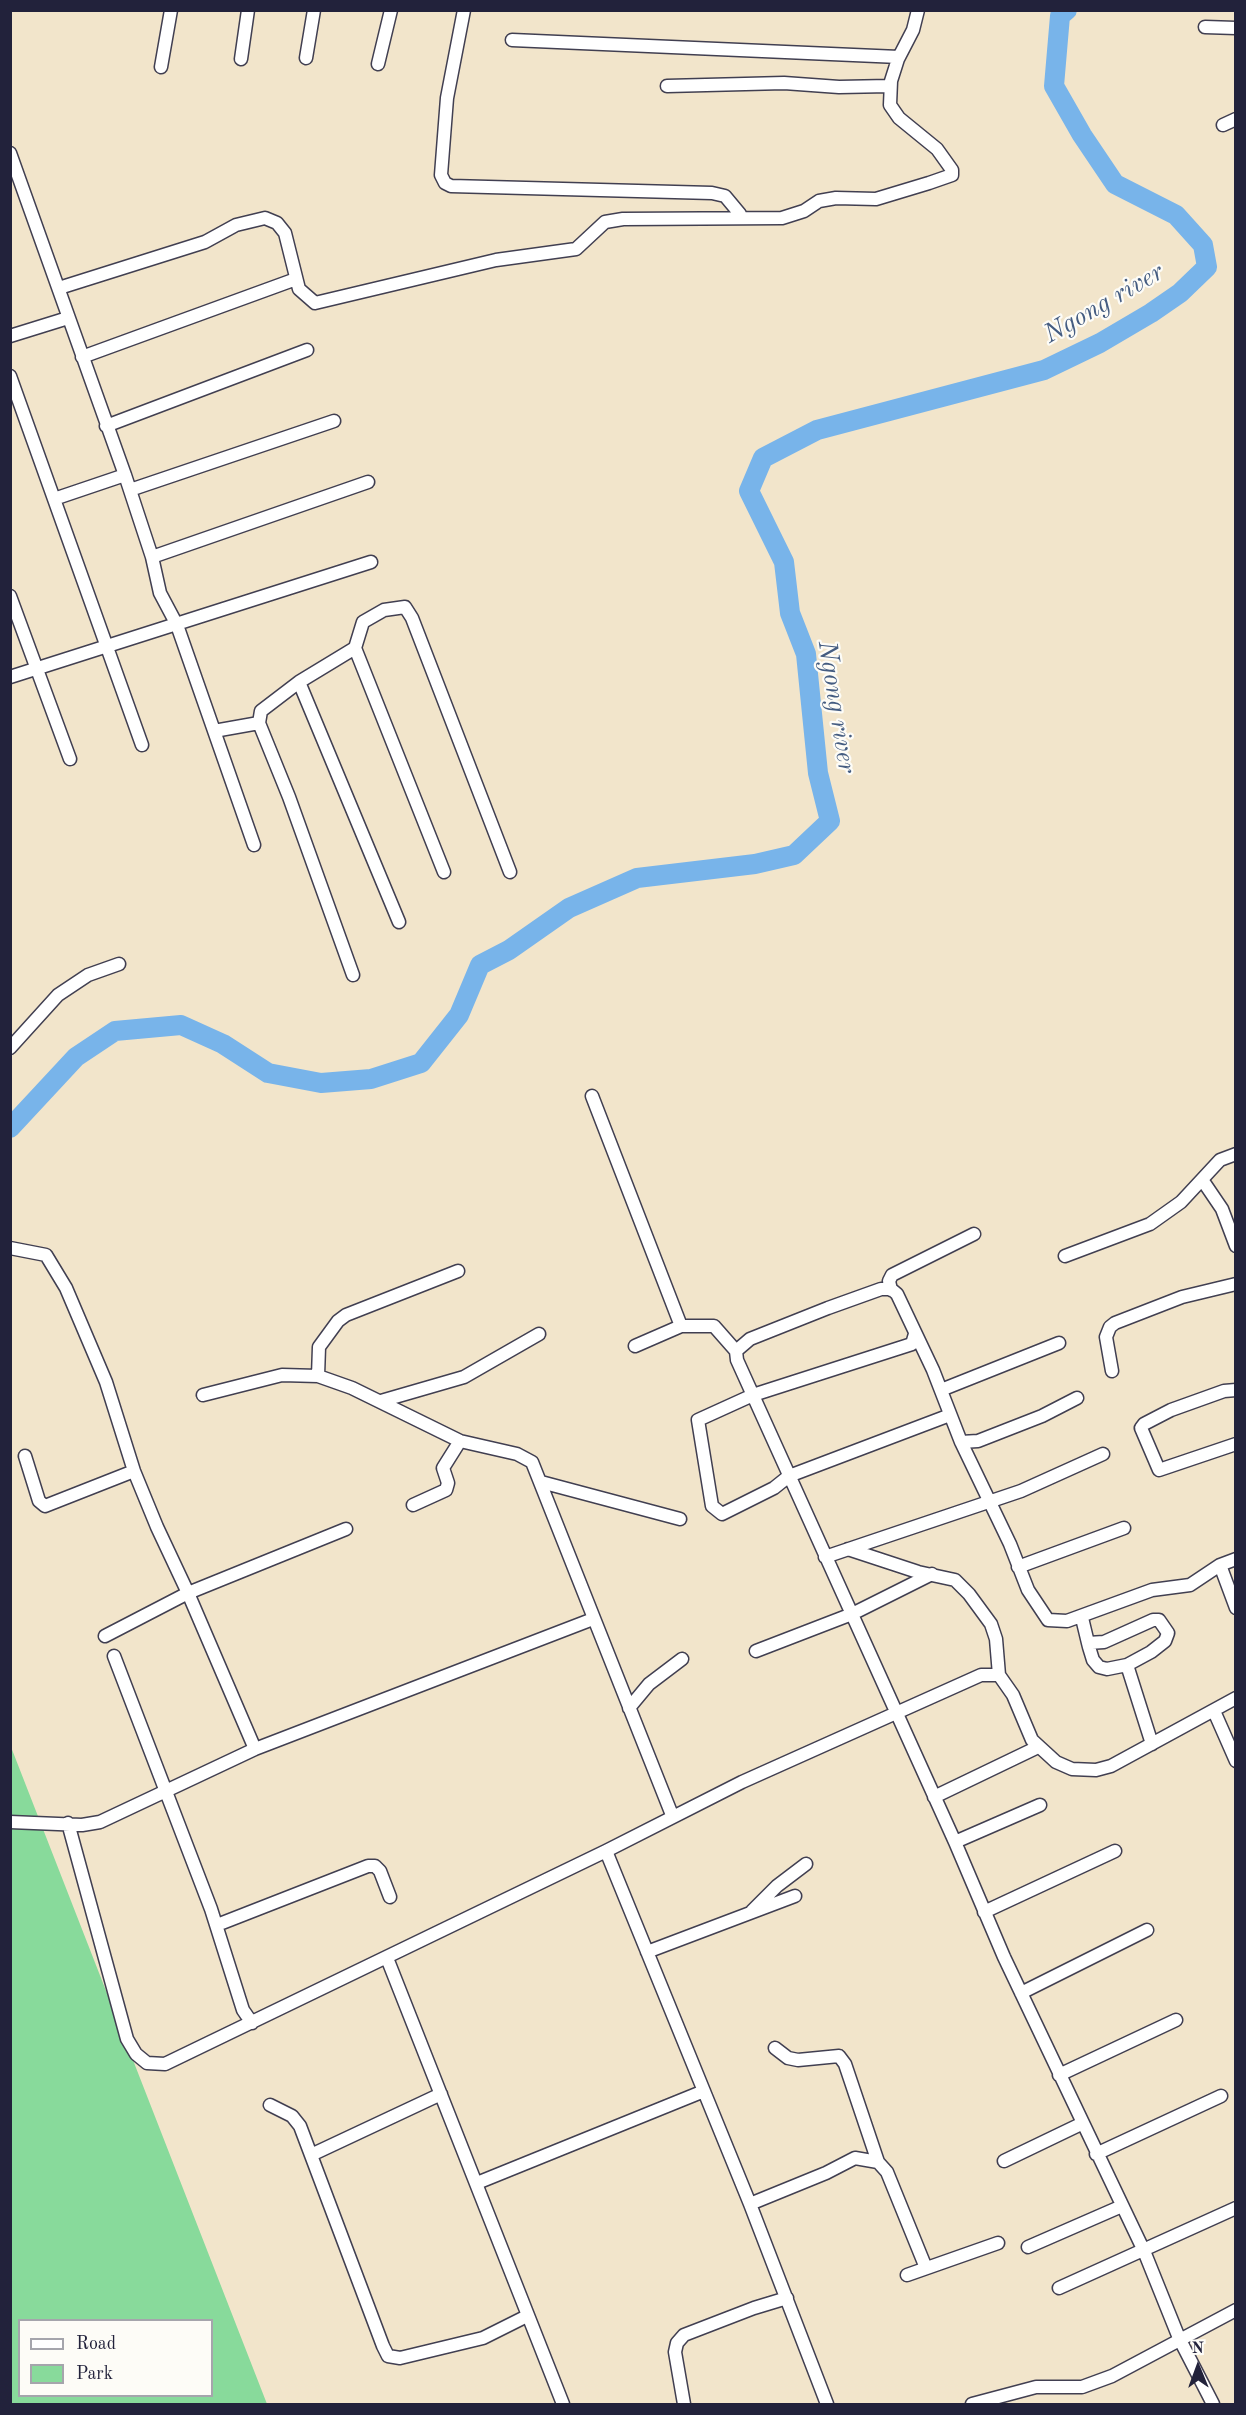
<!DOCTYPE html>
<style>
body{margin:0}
#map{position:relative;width:1246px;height:2415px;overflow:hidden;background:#f2e5cb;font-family:"Old Standard TT",serif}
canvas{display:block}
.frame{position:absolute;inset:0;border:12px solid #22223b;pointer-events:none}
.legend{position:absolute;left:18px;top:2319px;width:195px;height:78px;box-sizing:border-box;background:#fdfcf7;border:2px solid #a5a5ac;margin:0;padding:8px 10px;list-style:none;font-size:18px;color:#22223b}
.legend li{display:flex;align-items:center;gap:12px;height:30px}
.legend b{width:30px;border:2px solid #a5a5ac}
.north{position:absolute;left:1168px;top:2337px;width:60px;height:60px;-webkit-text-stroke:4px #fdfcf7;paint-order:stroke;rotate:359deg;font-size:16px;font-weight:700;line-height:24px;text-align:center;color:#22223b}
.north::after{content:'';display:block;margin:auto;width:21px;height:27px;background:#22223b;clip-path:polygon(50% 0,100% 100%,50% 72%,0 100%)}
</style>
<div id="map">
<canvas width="1246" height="2415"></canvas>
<div class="frame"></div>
<ul class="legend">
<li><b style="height:8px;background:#fff"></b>Road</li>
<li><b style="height:16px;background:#88da9b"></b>Park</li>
</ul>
<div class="north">N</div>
</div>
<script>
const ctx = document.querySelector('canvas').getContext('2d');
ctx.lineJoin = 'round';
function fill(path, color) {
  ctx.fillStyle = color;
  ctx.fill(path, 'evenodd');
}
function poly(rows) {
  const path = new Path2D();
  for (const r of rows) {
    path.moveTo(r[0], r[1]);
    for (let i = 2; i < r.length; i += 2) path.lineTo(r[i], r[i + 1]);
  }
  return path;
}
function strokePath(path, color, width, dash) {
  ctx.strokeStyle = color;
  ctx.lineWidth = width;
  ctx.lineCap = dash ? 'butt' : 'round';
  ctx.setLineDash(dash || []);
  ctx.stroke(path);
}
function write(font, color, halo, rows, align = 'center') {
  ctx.font = font + ' "Old Standard TT",serif';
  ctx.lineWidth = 4.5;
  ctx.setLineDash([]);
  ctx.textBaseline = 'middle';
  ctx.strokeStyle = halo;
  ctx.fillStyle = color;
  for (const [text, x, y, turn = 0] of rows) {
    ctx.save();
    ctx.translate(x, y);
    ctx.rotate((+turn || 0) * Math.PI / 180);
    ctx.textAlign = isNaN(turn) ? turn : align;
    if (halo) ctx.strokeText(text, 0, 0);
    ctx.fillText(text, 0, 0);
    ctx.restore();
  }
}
const green = poly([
 [11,1747,267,2404,11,2404],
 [20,2320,212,2320,212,2396,20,2396]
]);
const river = poly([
 [10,1128,76,1057,115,1031,181,1025,223,1044,268,1073,321,1083,371,1079,421,1063,459,1015,480,965,509,950,569,908,637,878,755,864,794,855,830,821,818,773,806,654,790,613,784,562,749,491,763,458,817,430,1044,370,1100,343,1151,313,1180,293,1207,267,1203,245,1176,215,1115,184,1082,135,1054,86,1060,16,1067,10]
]);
const street = poly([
 [464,10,447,98,441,175,445,183,451,186,712,193,725,196,740,214],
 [1205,27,1236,28],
 [512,40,899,57],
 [306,58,314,10],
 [241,59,248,10],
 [378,64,391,10],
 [161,67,171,10],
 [667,86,784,83,839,87,889,86],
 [1223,125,1236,119],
 [10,153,125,475,152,557,160,593,177,625,254,845],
 [59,288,205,242,236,225,265,218,277,223,285,233,299,289,315,303,496,260,576,249,605,222,623,219,782,218,804,211,819,201,836,198,876,199,929,183,952,175,952,170,937,149,899,118,890,105,891,81,898,59,913,30,918,10],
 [10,336,68,318],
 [82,357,296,279],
 [10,376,142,745],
 [106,426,307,350],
 [130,490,334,421],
 [54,499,125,475],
 [152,557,368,482],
 [10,596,70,759],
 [355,648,444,872],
 [10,677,371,562],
 [299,682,399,922],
 [259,723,289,797,353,975],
 [214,731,259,723,261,711,299,682,355,648,363,622,384,610,405,607,412,618,510,872],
 [10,1048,58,995,88,975,119,964],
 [592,1096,681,1326,714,1326,736,1351],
 [1203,1181,1222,1209,1236,1246],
 [10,1248,46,1255,66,1288,106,1382,134,1471,157,1527,188,1593,255,1749],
 [1065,1256,1150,1224,1181,1202,1220,1160,1236,1154],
 [891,1290,889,1281,892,1275,974,1234],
 [915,1334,912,1344,753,1395,698,1420,712,1506,722,1514,774,1488,789,1476,950,1415],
 [635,1346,681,1326],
 [1112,1371,1106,1337,1110,1327,1115,1323,1182,1297,1236,1284],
 [318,1376,319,1347,338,1321,346,1315,458,1271],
 [941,1390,1059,1343],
 [1236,1390,1224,1391,1171,1410,1144,1424,1141,1428,1159,1470,1236,1444],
 [203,1395,282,1375,318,1376,352,1388,460,1441,517,1454,532,1462,672,1815],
 [381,1401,464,1377,539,1334],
 [961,1442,978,1441,1042,1416,1077,1398],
 [25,1456,39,1501,45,1506,134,1471],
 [541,1482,680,1519],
 [413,1505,446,1490,448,1483,443,1468,460,1441],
 [848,1549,918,1572,955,1580,969,1594,991,1624,996,1639,999,1675],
 [825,1557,1021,1491,1103,1454],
 [1220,1565,1236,1608],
 [1018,1567,1124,1528],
 [1082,1618,1088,1643,1089,1647,1093,1660,1099,1667,1107,1669,1127,1665,1151,1652,1165,1641,1168,1633,1159,1620,1153,1620,1104,1642,1088,1643],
 [105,1636,188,1593,346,1529],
 [756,1651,852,1614,932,1574],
 [114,1656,211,1909,243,2010,252,2023],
 [1127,1665,1152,1744],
 [629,1708,649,1684,682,1659],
 [1214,1711,1236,1761],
 [934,1797,1038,1747],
 [10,1822,82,1825,100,1822,255,1749,593,1619],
 [68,1823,127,2039,136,2054,147,2063,165,2064,606,1851,742,1782,981,1675,999,1675,1013,1695,1032,1740,1056,1762,1072,1769,1096,1770,1111,1766,1236,1698],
 [955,1842,1040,1805],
 [606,1851,750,2204,827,2404],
 [752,1911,777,1886,806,1864],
 [984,1912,1115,1851],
 [217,1925,368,1866,375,1866,380,1871,390,1897],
 [647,1952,795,1896],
 [387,1958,563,2404],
 [1021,1993,1147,1930],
 [775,2048,788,2058,798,2060,839,2056,845,2064,878,2162],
 [1059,2075,1176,2020],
 [270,2105,292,2116,300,2126,383,2346,388,2356,400,2358,483,2338,527,2316],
 [1096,2154,1221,2096],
 [311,2155,441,2094],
 [1004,2161,1081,2124],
 [477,2183,704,2091],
 [750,2204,826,2173,855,2158,878,2162,887,2172,926,2268],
 [1028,2247,1122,2206],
 [907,2275,998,2243],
 [1059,2288,1236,2208],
 [684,2404,675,2352,677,2343,684,2335,754,2308,787,2298],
 [972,2404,1036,2387,1082,2387,1112,2376,1236,2310],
 [1213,2404,1179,2338,1144,2251,1004,1957,955,1842,737,1360,736,1351,750,1339,828,1308,881,1289,891,1289,897,1294,933,1370,961,1442,1010,1544,1028,1590,1048,1620,1067,1621,1152,1590,1190,1585,1220,1565,1236,1559]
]);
const waterNames = [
 ["Ngong river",1104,304,-30],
 ["Ngong river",836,707,81]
];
fill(green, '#88da9b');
strokePath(river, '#78b4ea', 20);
strokePath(street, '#413f51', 15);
strokePath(street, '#fff', 12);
write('italic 26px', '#445c81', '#fdfcf7', waterNames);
</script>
